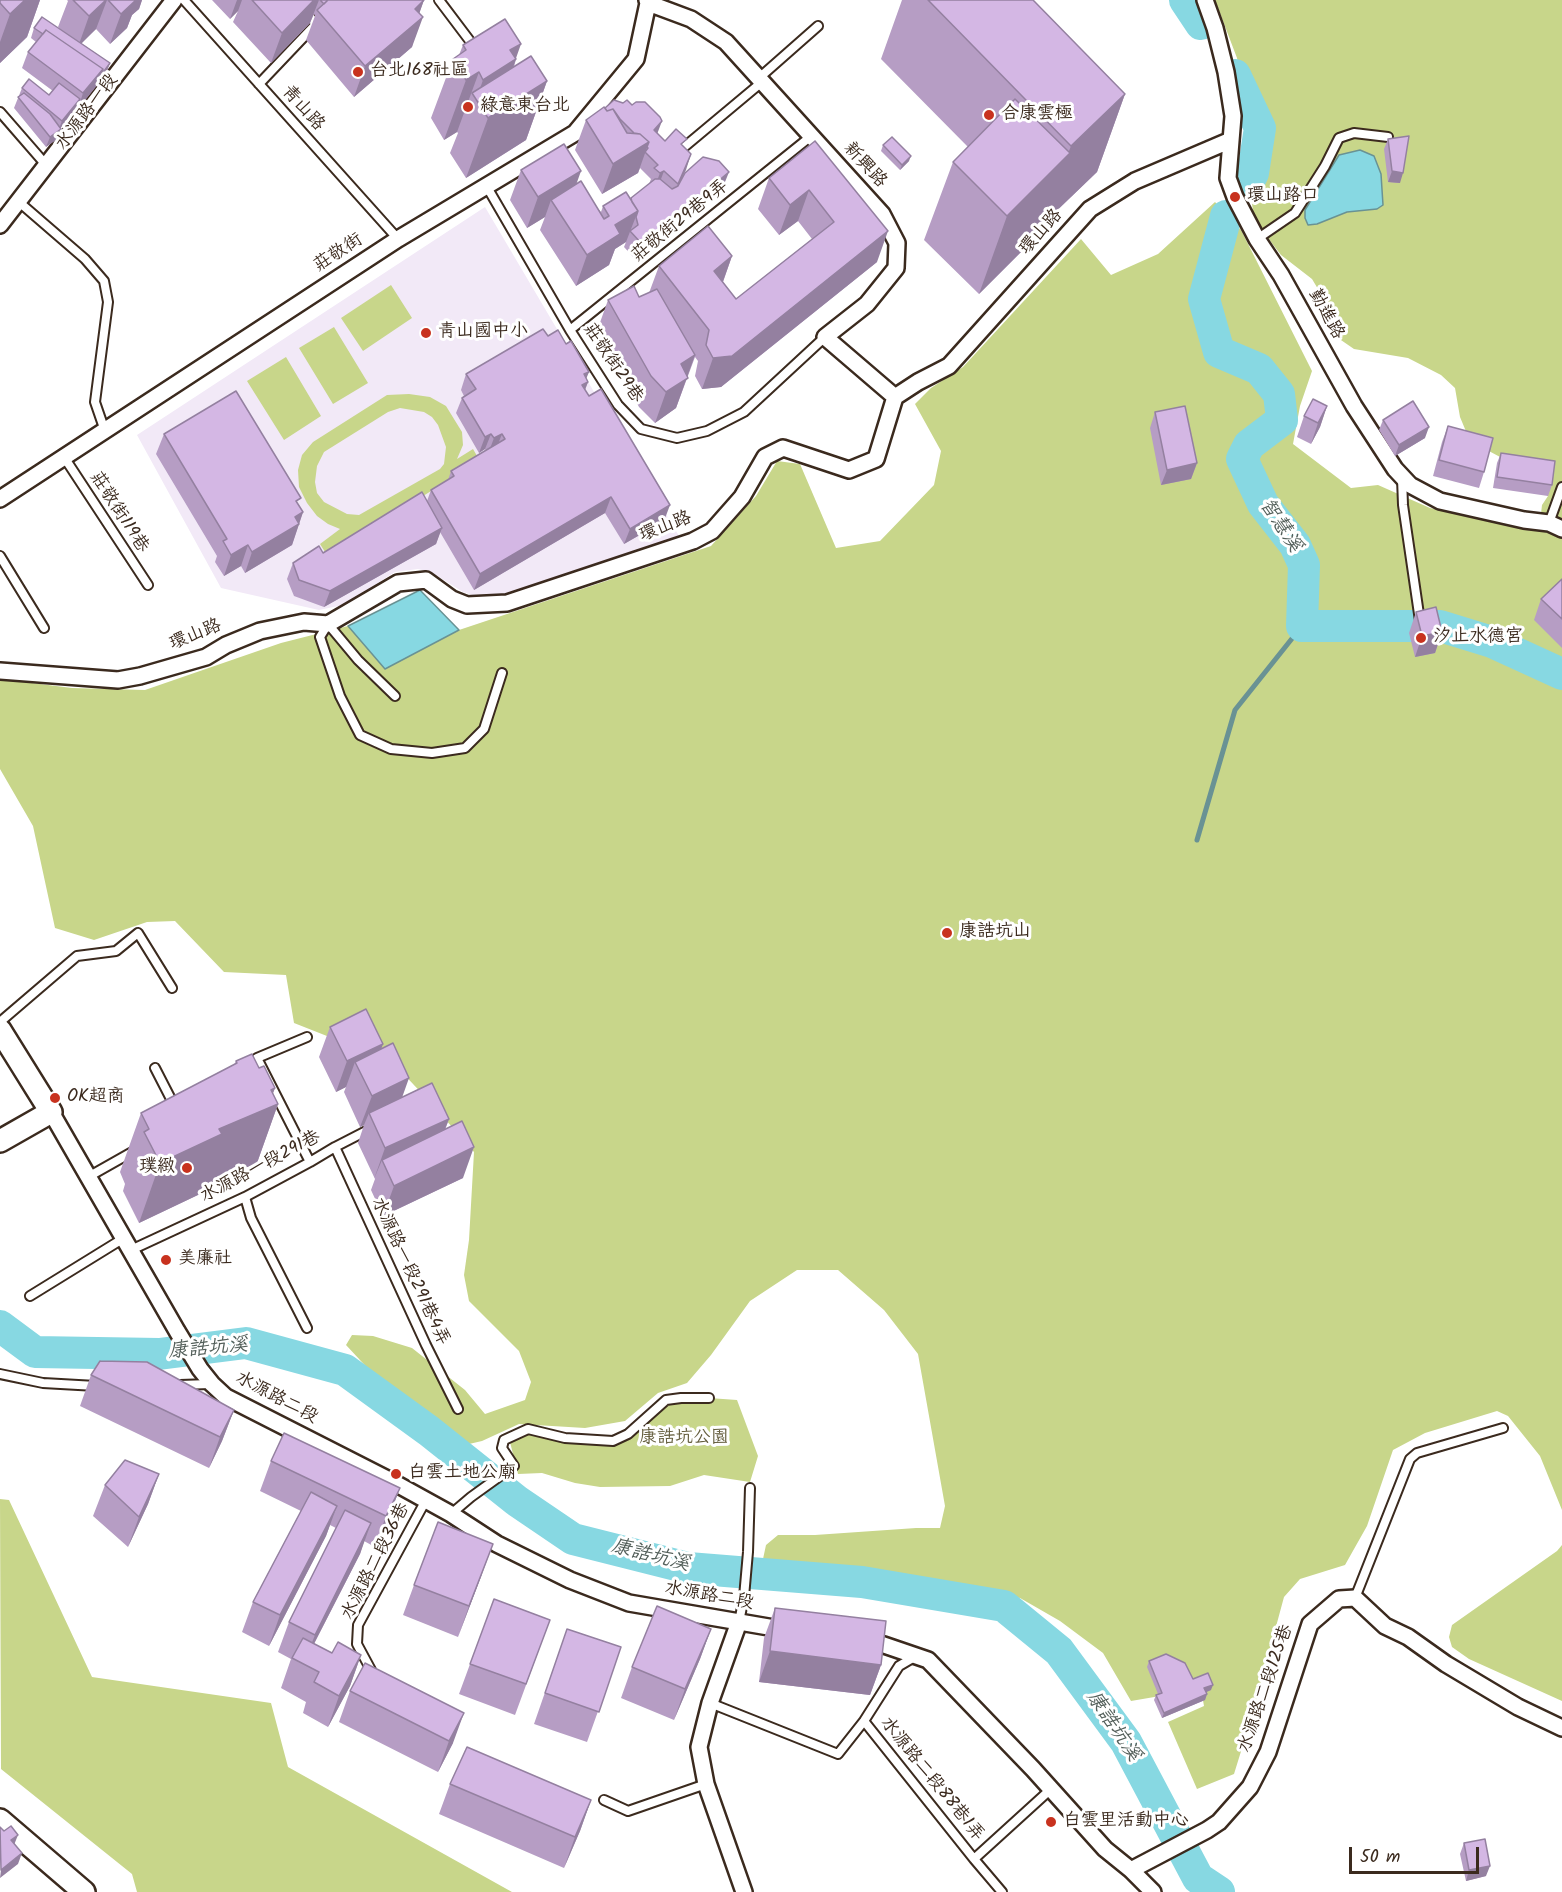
<!DOCTYPE html>
<meta charset="utf-8">
<style>
body{margin:0}
#map{position:relative;width:1562px;height:1892px;overflow:hidden;background:#fff;font-family:Kalam,sans-serif}
canvas{display:block}
.scale{position:absolute;left:1349px;top:1847px;width:130px;height:27px;box-sizing:border-box;border:3px solid #3b2a1e;border-top:0;padding-left:8px;font-size:18px;line-height:21px;white-space:nowrap;color:#3b2a1e;-webkit-text-stroke:4px #fff;paint-order:stroke}
</style>
<div id="map">
<canvas width="1562" height="1892"></canvas>
<div class="scale">50 m</div>
</div>
<script>
const ctx = document.querySelector('canvas').getContext('2d');
ctx.lineJoin = 'round';
function fill(path, color) {
  ctx.fillStyle = color;
  ctx.fill(path, 'evenodd');
}
function poly(rows) {
  const path = new Path2D();
  for (const r of rows) {
    path.moveTo(r[0], r[1]);
    for (let i = 2; i < r.length; i += 2) path.lineTo(r[i], r[i + 1]);
  }
  return path;
}
function strokePath(path, color, width, dash) {
  ctx.strokeStyle = color;
  ctx.lineWidth = width;
  ctx.lineCap = dash ? 'butt' : 'round';
  ctx.setLineDash(dash || []);
  ctx.stroke(path);
}
function write(font, color, halo, rows, align = 'center') {
  ctx.font = font + ' Kalam,"LXGW WenKai TC",sans-serif';
  ctx.lineWidth = 6;
  ctx.setLineDash([]);
  ctx.textBaseline = 'middle';
  ctx.strokeStyle = halo;
  ctx.fillStyle = color;
  for (const [text, x, y, turn = 0] of rows) {
    ctx.save();
    ctx.translate(x, y);
    ctx.rotate((+turn || 0) * Math.PI / 180);
    ctx.textAlign = isNaN(turn) ? turn : align;
    if (halo) ctx.strokeText(text, 0, 0);
    ctx.fillText(text, 0, 0);
    ctx.restore();
  }
}
const built = poly([
 [485,207,679,536,506,594,472,595,463,592,431,572,418,569,395,572,343,605,319,610,221,588,137,435]
]);
const green = poly([
 [1215,0,1562,0,1562,1510,1540,1456,1508,1416,1497,1411,1425,1433,1393,1450,1367,1526,1345,1565,1300,1579,1284,1597,1251,1719,1234,1774,1197,1789,1168,1722,1204,1706,1201,1689,1131,1701,1103,1653,1060,1621,1020,1598,969,1590,924,1579,782,1565,763,1559,766,1545,778,1535,815,1535,916,1528,940,1528,945,1506,918,1354,884,1310,838,1270,797,1270,750,1301,711,1355,687,1383,658,1393,625,1421,585,1428,519,1424,482,1441,469,1444,373,1374,346,1345,352,1335,373,1336,412,1348,465,1390,485,1414,525,1400,531,1382,519,1351,469,1301,464,1275,469,1240,474,1152,430,1102,380,1049,332,1038,294,1023,286,975,224,972,175,921,147,922,94,940,55,928,33,826,0,769,0,679,72,688,145,690,281,643,348,626,385,668,459,630,711,546,756,496,777,461,800,464,836,548,880,541,934,485,941,451,915,404,931,388,963,367,1081,239,1111,275,1158,254,1215,202,1241,230,1312,371,1300,406,1293,444,1351,488,1378,485,1430,508,1539,531,1542,505,1548,496,1502,458,1470,441,1460,417,1455,388,1441,375,1408,358,1354,349,1338,338,1333,314,1312,279,1281,255,1258,225,1253,211,1246,159,1251,119,1237,58],
 [391,285,412,318,363,351,341,318],
 [334,327,368,383,333,404,299,348],
 [286,357,321,416,284,440,247,381],
 [409,394,430,397,446,406,462,432,463,445,457,459,473,449,480,461,327,555,320,544,340,529,328,524,317,516,307,503,299,487,298,470,302,455,313,442,387,395],
 [400,408,424,412,432,417,438,425,446,447,444,464,440,469,359,515,347,514,324,502,317,493,315,482,317,466,324,452,388,412],
 [709,1398,737,1400,758,1456,750,1482,704,1475,670,1486,600,1487,575,1483,542,1473,518,1474,510,1442,531,1432,571,1442,621,1442,666,1400],
 [0,1499,9,1500,92,1677,271,1703,288,1767,512,1892,137,1892,132,1874,1,1769],
 [1562,1545,1562,1701,1469,1659,1452,1647,1449,1637,1452,1625,1557,1551]
]);
const water = poly([
 [1360,150,1374,156,1381,174,1383,205,1377,209,1347,212,1317,224,1308,225,1305,218,1305,210,1339,155,1360,150],
 [420,590,459,630,385,669,348,626,420,590]
]);
const stream = poly([
 [1197,840,1235,710,1302,626]
]);
const river = poly([
 [1185,0,1201,24],
 [1235,75,1260,128,1253,173,1247,185],
 [1226,216,1204,299,1219,352,1259,369,1279,394,1282,420,1249,445,1242,459,1263,504,1295,545,1304,565,1302,626,1440,626,1492,642,1562,674],
 [0,1326,35,1352,159,1354,246,1343,345,1370,429,1431,517,1501,573,1539,688,1568,862,1582,1004,1606,1059,1651,1126,1742,1198,1878,1219,1892]
]);
const lane = poly([
 [184,0,398,239],
 [439,0,476,49],
 [759,78,818,26],
 [259,84,316,24,295,0],
 [0,112,47,166],
 [683,148,762,82],
 [487,187,570,330,618,405,641,429,677,438,707,431,744,412,825,337],
 [19,202,85,259,104,281,108,302,95,402,105,431],
 [1257,239,1295,213,1325,166,1339,138,1354,133,1388,137],
 [570,330,810,137],
 [64,457,148,585],
 [1402,478,1403,505,1420,621],
 [1549,523,1562,487],
 [0,556,44,628],
 [395,696,358,660,328,624,320,637,340,696,360,735,391,749,432,753,465,748,484,729,502,673],
 [0,1022,77,956,116,951,138,933,172,988],
 [307,1037,257,1058,310,1162],
 [155,1068,174,1105],
 [335,1147,426,1345,458,1409],
 [88,1177,134,1151],
 [245,1197,251,1218,307,1328],
 [131,1250,245,1197,310,1162,335,1147,370,1129],
 [30,1296,124,1238],
 [0,1374,43,1383,96,1386],
 [180,1385,210,1384],
 [451,1514,471,1497,514,1466,502,1448,504,1440,528,1429,565,1438,613,1441,628,1434,666,1400,681,1398,709,1398],
 [1355,1598,1410,1459,1417,1453,1503,1428],
 [739,1622,744,1597,748,1552,750,1488],
 [371,1670,357,1644,358,1625,426,1500],
 [710,1703,838,1754,864,1721,899,1666,916,1656],
 [864,1721,974,1859],
 [604,1800,628,1811,706,1784],
 [1002,1892,974,1859,1051,1789]
]);
const street = poly([
 [647,0,648,3,691,19,726,42,882,214,897,243,896,268,867,304,825,337,895,397],
 [1205,0,1215,28,1226,72,1233,116,1228,178,1235,197,1257,239,1281,275,1354,406,1395,469,1410,485,1440,501,1524,520,1549,523,1562,529],
 [0,225,174,0],
 [0,499,398,239,575,133,636,59,648,3],
 [0,671,118,680,140,676,206,657,226,645,260,631,304,622,328,624,398,583,426,580,452,599,467,605,507,603,693,541,712,531,742,497,765,457,783,448,849,470,876,459,895,397,918,382,949,366,1090,209,1135,181,1231,140],
 [51,1112,177,1331,200,1369,212,1384,226,1397,393,1482,451,1514,497,1544,570,1580,629,1603,786,1630],
 [739,1622,710,1703,699,1747,706,1784,744,1892],
 [864,1642,884,1645,928,1660,1033,1769,1105,1849,1131,1870,1153,1892],
 [1131,1870,1207,1830,1219,1822,1250,1787,1268,1752,1310,1624,1339,1599,1355,1598,1385,1626,1408,1637,1446,1664,1518,1707,1562,1728]
]);
const secondary = poly([
 [0,1030,51,1112,0,1141],
 [0,1820,84,1892]
]);
const wall = poly([
 [0,0,40,0,27,37,0,63],
 [67,0,142,0,139,9,132,15,127,28,110,44,96,29,81,43,110,63,106,73,98,84,78,109,76,108,60,128,57,139,46,147,14,108,22,88,49,95,53,91,22,68,28,52,36,42,31,38,34,28,60,29,58,27,68,1],
 [212,0,424,0,419,13,412,47,354,97,306,40,315,16,314,14,310,23,271,63,233,22,238,11,230,19],
 [902,0,1033,0,1125,94,1097,172,1046,221,1042,231,979,294,924,240,953,162,968,147,881,59],
 [463,45,516,58,516,59,514,67,547,81,526,140,466,178,450,153,458,133,457,132,444,140,431,118,453,59,459,55],
 [605,108,657,133,665,141,684,147,691,154,678,186,723,187,636,260,624,247,626,242,615,249,609,265,576,286,540,230,545,217,527,228,510,200,521,170,576,184,601,212,603,206,631,200,631,198,649,184,651,179,640,168,638,173,602,194,575,150,586,120],
 [1388,139,1400,183,1388,182,1384,149],
 [815,141,877,262,721,387,702,389,695,376,698,361,695,357,676,408,655,423,639,407,597,331,608,300,639,297,649,293,659,266,732,256,723,282,736,299,812,239,798,221,779,235,758,209,769,178],
 [883,145,909,161,900,170,881,151],
 [548,336,586,378,588,382,585,390,664,521,624,544,605,513,474,590,440,532,436,544,324,607,294,596,287,579,293,563,323,553,427,501,431,490,448,480,451,471,486,451,485,449,479,453,456,413,462,398,464,396,461,390,466,374],
 [1327,406,1320,427,1311,444,1297,437,1304,416],
 [1155,412,1197,463,1191,479,1161,485,1150,428],
 [1383,420,1425,438,1395,456,1379,430],
 [1448,426,1484,472,1479,488,1433,476,1442,442],
 [164,434,299,505,303,512,292,545,245,573,241,566,224,576,215,562,217,556,156,454],
 [1501,453,1552,485,1548,496,1493,488,1497,463],
 [1562,579,1562,648,1534,620,1541,599],
 [1416,612,1442,632,1435,653,1415,657,1409,633],
 [330,1027,383,1044,381,1049,402,1097,449,1119,445,1130,463,1178,383,1216,371,1190,375,1179,358,1143,364,1125,360,1127,344,1092,346,1087,336,1092,319,1057],
 [236,1061,259,1068,275,1088,273,1093,278,1104,257,1163,203,1186,200,1194,139,1223,123,1191,125,1184,120,1172,141,1113,234,1065],
 [91,1375,234,1410,222,1441,209,1468,80,1406],
 [271,1461,400,1488,388,1519,375,1547,364,1541,360,1554,314,1644,332,1653,361,1655,350,1686,328,1727,303,1713,306,1702,281,1688,291,1659,278,1652,289,1622,336,1528,330,1525,326,1536,269,1646,242,1632,253,1602,301,1511,260,1491],
 [159,1474,148,1504,128,1547,93,1516,105,1485],
 [482,1574,458,1637,403,1615,414,1585],
 [494,1599,550,1620,515,1715,459,1694],
 [775,1608,881,1665,870,1695,759,1682,764,1638],
 [567,1629,621,1647,587,1742,534,1724],
 [711,1629,700,1659,674,1720,621,1698,632,1667],
 [1149,1661,1193,1679,1211,1690,1206,1692,1207,1694,1205,1700,1162,1718,1154,1700,1156,1695,1158,1694,1147,1667],
 [350,1691,453,1743,438,1772,339,1722],
 [450,1784,591,1800,580,1831,564,1868,439,1814],
 [1464,1843,1486,1876,1466,1881,1460,1854]
]);
const shadedWall = poly([
 [25,0,40,0,27,37,0,63,0,42,10,14],
 [106,0,107,0,96,29,78,47,89,16],
 [131,0,142,0,139,9,132,15,127,28,110,44,121,14],
 [237,0,242,0,238,11,230,19],
 [314,0,319,0,310,23,271,63,282,33],
 [413,0,424,0,416,23,423,17,412,47,354,97,365,66],
 [521,44,515,61,516,59,497,112,547,81,526,140,466,178,488,118,476,100,483,80,510,50],
 [110,63,106,73,98,84,102,74],
 [103,69,97,85,78,109,83,93],
 [479,72,457,132,444,140,466,80],
 [1125,94,1097,172,1046,221,1042,231,979,294,1007,216,1067,156,1071,146],
 [80,99,76,109,58,131,61,129,57,139,46,147,50,137,58,131,62,121],
 [662,121,656,137,654,130],
 [649,142,638,173,602,194,613,164],
 [691,154,686,170,672,200,678,184],
 [911,156,909,161,900,170,902,165],
 [581,171,570,202,551,200,545,217,527,228,538,197],
 [664,171,658,187,654,189,660,173],
 [1392,171,1403,173,1400,183,1388,182],
 [729,172,723,187,636,260,642,244],
 [809,190,798,221,779,235,790,205],
 [638,211,626,242,615,249,609,265,576,286,587,255,615,225],
 [888,231,877,262,721,387,702,389,713,358],
 [732,256,721,287,714,271],
 [695,355,676,408,655,423,666,392,681,364],
 [589,372,584,384,588,382,582,397,577,401,584,374],
 [1327,406,1320,427,1311,444,1318,423],
 [1429,427,1425,438,1395,456,1399,445],
 [491,434,485,449,479,453,485,437],
 [502,434,496,449,488,454,494,438],
 [1197,463,1191,479,1161,485,1167,470],
 [611,497,605,513,474,590,480,574],
 [670,505,664,521,624,544,630,529],
 [303,512,292,545,245,573,252,552,295,517],
 [442,528,436,544,324,607,330,591],
 [248,545,241,566,224,576,231,555],
 [1442,632,1435,653,1415,657,1422,636],
 [383,1044,372,1074,355,1062,346,1087,336,1092,347,1061],
 [409,1078,398,1109,369,1113,364,1125,360,1127,372,1096],
 [275,1088,267,1108,278,1104,257,1163,203,1186,200,1194,139,1223,160,1163,219,1129,271,1090],
 [449,1119,437,1149,382,1160,374,1179,385,1148],
 [474,1147,463,1178,383,1216,394,1186],
 [234,1410,222,1441,209,1468,220,1437],
 [159,1474,148,1504,128,1547,139,1517],
 [400,1488,388,1519,375,1547,386,1516],
 [337,1506,326,1536,269,1646,280,1615],
 [371,1523,360,1554,303,1665,315,1635],
 [493,1544,482,1574,458,1637,469,1606],
 [711,1629,700,1659,674,1720,685,1689],
 [770,1651,881,1665,870,1695,759,1682],
 [361,1655,350,1686,328,1727,339,1696],
 [1213,1685,1211,1690,1202,1694,1204,1688],
 [1207,1694,1205,1700,1162,1718,1164,1713],
 [464,1713,453,1743,438,1772,449,1741],
 [591,1800,580,1831,564,1868,575,1837],
 [18,1835,14,1845,11,1840],
 [22,1853,18,1864,0,1878,1,1870],
 [1490,1866,1486,1876,1466,1881,1469,1870]
]);
const building = poly([
 [0,0,25,0,10,14,0,3,0,0],
 [73,0,106,0,89,16,73,0],
 [108,0,136,0,121,14,108,0],
 [252,0,314,0,282,33,252,0],
 [320,0,328,0,324,4,320,0],
 [328,0,424,0,415,9,423,17,365,66,317,10,328,0],
 [928,0,1033,0,1125,94,1071,146,928,0],
 [42,17,110,63,102,74,103,69,46,30,43,34,34,28,42,17],
 [505,19,521,44,510,50,516,59,483,80,479,72,466,80,453,59,466,50,463,45,505,19],
 [46,30,103,69,83,93,28,52,46,30],
 [531,56,547,81,488,118,472,93,531,56],
 [29,79,49,95,59,83,80,99,62,121,22,88,29,79],
 [24,93,50,114,61,129,50,137,18,97,24,93],
 [1015,99,1070,153,1007,216,953,162,1015,99],
 [614,100,623,103,627,100,632,105,636,102,645,102,660,117,662,121,654,130,665,141,676,129,687,139,681,144,691,154,678,184,664,171,660,173,654,168,658,165,645,152,648,148,647,147,649,142,640,134,634,133,620,119,613,109,607,111,605,108,614,100],
 [604,107,607,111,613,109,627,133,640,134,649,142,613,164,586,120,604,107],
 [1409,136,1403,173,1392,171,1388,139,1409,136],
 [892,137,911,156,902,165,883,145,892,137],
 [815,141,888,231,732,356,713,358,706,345,709,330,659,266,708,226,732,256,714,271,736,299,834,222,809,190,790,205,769,178,815,141],
 [564,144,581,171,538,197,521,170,564,144],
 [703,157,719,161,729,172,642,244,630,231,638,225,636,217,638,211,632,202,631,198,655,179,660,179,672,189,678,186,685,173,703,157],
 [581,181,604,219,609,216,603,206,626,192,638,211,615,225,620,234,587,255,551,200,581,181],
 [634,286,639,297,657,289,695,355,681,364,688,378,666,392,651,376,608,300,634,286],
 [543,329,548,336,558,330,566,344,571,341,589,372,584,374,588,382,582,385,589,396,601,389,670,505,630,529,611,497,480,574,431,490,454,476,451,471,505,439,502,434,494,438,491,434,485,437,462,398,476,389,466,374,543,329],
 [236,391,301,498,296,501,303,512,295,517,299,524,252,552,248,545,231,555,223,541,227,539,164,434,236,391],
 [1313,399,1327,406,1318,423,1304,416,1313,399],
 [1413,401,1429,427,1399,445,1383,420,1413,401],
 [1185,406,1197,463,1167,470,1155,412,1185,406],
 [1448,426,1493,438,1484,472,1439,460,1448,426],
 [1501,453,1555,461,1552,485,1497,477,1501,453],
 [422,492,442,528,330,591,299,580,293,563,319,546,323,553,422,492],
 [1562,579,1562,619,1541,599,1562,579],
 [1436,607,1442,632,1422,636,1416,612,1436,607],
 [366,1009,383,1044,347,1061,330,1027,366,1009],
 [393,1043,409,1078,372,1096,355,1062,393,1043],
 [252,1054,259,1068,264,1066,275,1088,271,1090,278,1104,219,1129,222,1134,160,1163,144,1132,149,1129,141,1113,237,1063,236,1061,252,1054],
 [432,1083,449,1119,385,1148,369,1113,432,1083],
 [462,1121,474,1147,394,1186,382,1160,462,1121],
 [100,1361,147,1362,234,1410,220,1437,91,1375,100,1361],
 [284,1433,400,1488,386,1516,271,1461,284,1433],
 [125,1460,159,1474,139,1517,105,1485,125,1460],
 [311,1492,337,1506,280,1615,253,1602,311,1492],
 [345,1510,371,1523,315,1635,289,1622,345,1510],
 [438,1522,493,1544,469,1606,414,1585,438,1522],
 [494,1599,550,1620,526,1684,470,1664,494,1599],
 [657,1606,711,1629,685,1689,632,1667,657,1606],
 [775,1608,886,1621,881,1665,770,1651,775,1608],
 [567,1629,621,1647,599,1712,545,1693,567,1629],
 [303,1638,332,1653,338,1642,361,1655,339,1696,314,1682,319,1672,292,1658,303,1638],
 [1166,1654,1185,1663,1193,1679,1208,1673,1213,1685,1204,1688,1207,1694,1164,1713,1156,1695,1162,1693,1149,1661,1166,1654],
 [365,1663,464,1713,449,1741,350,1691,365,1663],
 [467,1747,591,1800,575,1837,450,1784,467,1747],
 [11,1826,18,1835,11,1840,22,1853,1,1870,0,1827,4,1831,11,1826],
 [1485,1839,1490,1866,1469,1870,1464,1843,1485,1839]
]);
const markers = [
 [358,72,6,"#c8321e"],
 [468,107,6,"#c8321e"],
 [989,115,6,"#c8321e"],
 [1235,197,6,"#c8321e"],
 [426,333,6,"#c8321e"],
 [1421,638,6,"#c8321e"],
 [947,933,6,"#c8321e"],
 [55,1098,6,"#c8321e"],
 [187,1168,6,"#c8321e"],
 [166,1260,6,"#c8321e"],
 [396,1474,6,"#c8321e"],
 [1051,1822,6,"#c8321e"]
];
const poiNames = [
 ["台北168社區",370,72],
 ["綠意東台北",480,107],
 ["合康雲極",1001,115],
 ["環山路口",1247,197],
 ["青山國中小",438,333],
 ["汐止水德宮",1433,638],
 ["康誥坑山",959,933],
 ["OK超商",67,1098],
 ["璞緻",175,1168,"right"],
 ["美廉社",178,1260],
 ["白雲土地公廟",408,1474],
 ["白雲里活動中心",1063,1822]
];
const streetNames = [
 ["青山路",302,109,48],
 ["水源路一段",88,113,-53],
 ["新興路",864,166,47],
 ["莊敬街29巷9弄",681,222,-39],
 ["環山路",1042,233,-48],
 ["莊敬街",339,254,-33],
 ["勤進路",1325,315,61],
 ["莊敬街29巷",612,364,56],
 ["莊敬街119巷",118,513,57],
 ["環山路",666,528,-21],
 ["環山路",196,636,-22],
 ["水源路一段291巷",261,1168,-28],
 ["水源路一段291巷4弄",409,1272,65],
 ["水源路二段",276,1399,28],
 ["水源路二段36巷",377,1562,-63],
 ["水源路二段",709,1597,10],
 ["水源路二段125巷",1267,1689,-71],
 ["水源路二段88巷1弄",931,1780,51]
];
const parkNames = [
 ["康誥坑公園",684,1439]
];
const waterNames = [
 ["智慧溪",1279,526,57],
 ["康誥坑溪",208,1350,-5],
 ["康誥坑溪",650,1557,14],
 ["康誥坑溪",1112,1727,56]
];
fill(built, '#f2e9f7');
fill(green, '#c8d68a');
fill(water, '#87d8e2');
strokePath(water, '#699294', 1.5);
strokePath(stream, '#699294', 5);
strokePath(river, '#87d8e2', 32);
strokePath(lane, '#3b2a1e', 12);
strokePath(street, '#3b2a1e', 20);
strokePath(secondary, '#3b2a1e', 26);
strokePath(lane, '#fff', 8);
strokePath(street, '#fff', 15);
strokePath(secondary, '#fff', 21);
fill(wall, '#b69dc4');
fill(shadedWall, '#9480a0');
fill(building, '#d4b7e4');
strokePath(building, '#9480a0', 1.5);
for (const [x, y, r, color] of markers) {
  const dot = new Path2D();
  dot.arc(x, y, r, 0, 2 * Math.PI);
  ctx.fillStyle = color;
  ctx.fill(dot);
  strokePath(dot, '#fff', 2);
}
write('18px', '#3b2a1e', '#fff', poiNames, 'left');
write('18px', '#3b2a1e', '#fff', streetNames);
write('18px', '#655e3e', '#fff', parkNames);
write('italic 20px', '#525e59', '#fff', waterNames);
</script>
